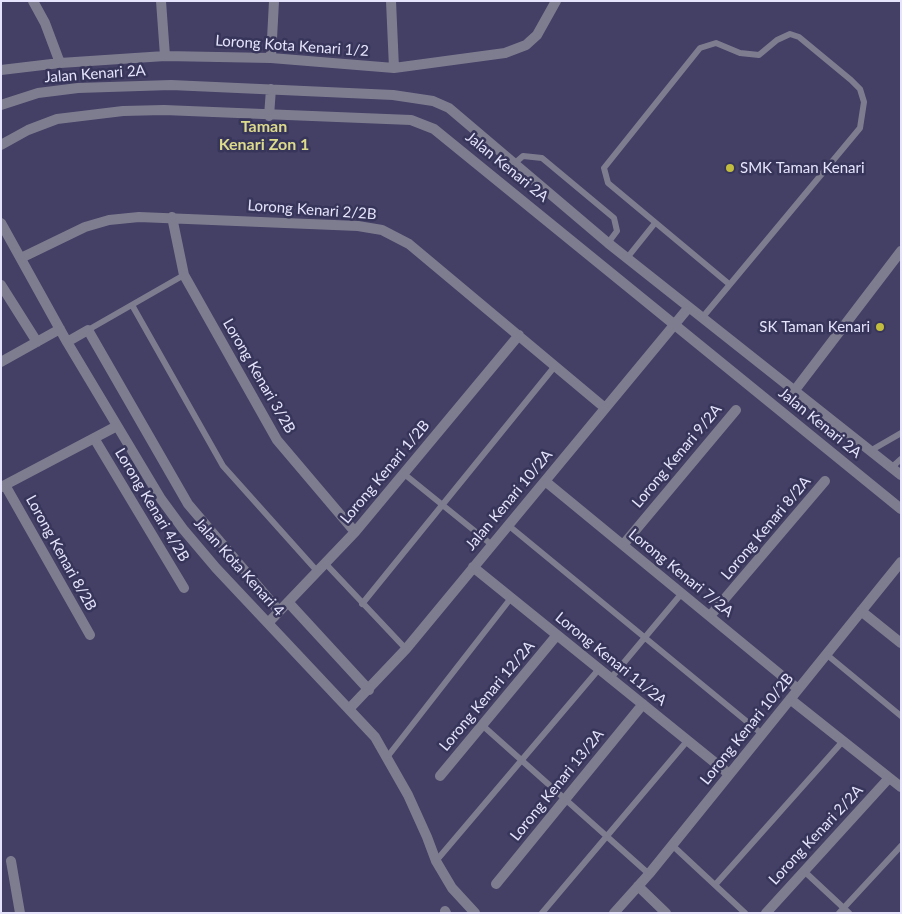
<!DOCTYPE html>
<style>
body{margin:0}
#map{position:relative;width:902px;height:914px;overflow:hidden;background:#433f65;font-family:Lato,sans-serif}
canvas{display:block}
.frame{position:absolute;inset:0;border:2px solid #e5e4fc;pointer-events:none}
</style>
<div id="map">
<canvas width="902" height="914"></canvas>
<div class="frame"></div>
</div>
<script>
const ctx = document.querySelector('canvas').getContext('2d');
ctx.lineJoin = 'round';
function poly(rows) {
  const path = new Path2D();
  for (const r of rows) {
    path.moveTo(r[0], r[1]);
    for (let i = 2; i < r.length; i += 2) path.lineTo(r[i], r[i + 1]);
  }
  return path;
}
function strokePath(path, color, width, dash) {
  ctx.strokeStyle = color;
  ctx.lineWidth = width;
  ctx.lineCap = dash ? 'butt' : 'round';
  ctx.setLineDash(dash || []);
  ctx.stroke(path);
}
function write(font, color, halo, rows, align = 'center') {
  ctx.font = font + ' Lato,sans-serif';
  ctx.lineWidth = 5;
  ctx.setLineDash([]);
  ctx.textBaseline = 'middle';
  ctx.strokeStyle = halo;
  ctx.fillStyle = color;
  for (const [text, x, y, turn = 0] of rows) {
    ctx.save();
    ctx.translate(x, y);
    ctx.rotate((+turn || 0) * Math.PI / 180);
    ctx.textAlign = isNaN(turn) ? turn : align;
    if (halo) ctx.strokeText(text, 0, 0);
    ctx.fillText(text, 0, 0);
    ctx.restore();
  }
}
const lane = poly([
 [515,163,523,156,542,158,614,218,617,231,608,243],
 [627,258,655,223],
 [132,305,223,466,317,571],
 [702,318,860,128,864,102,860,89,851,80,799,37,790,34,777,40,759,55,740,53,716,43,700,48,604,168,608,183,729,284],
 [88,330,184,275],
 [870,451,901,433],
 [891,468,901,459],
 [403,473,492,545],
 [508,525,762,734],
 [325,563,406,649],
 [362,604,555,366],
 [826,654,901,716],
 [611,678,682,593],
 [482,725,649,874],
 [388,756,511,598],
 [672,845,745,913],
 [436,861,599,669],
 [804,871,849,913],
 [715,885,843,741],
 [542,913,688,740],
 [839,913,901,846]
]);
const street = poly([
 [33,1,45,23,60,63],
 [161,1,165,56],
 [391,1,394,68],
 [271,58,274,1],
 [1,70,60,63,165,56,271,58,394,68,505,53,526,45,537,35,556,1],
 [1,105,38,93,78,88,171,85,393,95,433,101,449,108,608,243,901,475],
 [269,116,271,89],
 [1,145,28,130,57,119,123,111,164,110,411,120,434,129,901,509],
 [172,217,184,275,277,440,355,532],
 [1,223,67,342,161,499,183,529,216,568,375,737,408,795,427,837,436,861,452,888,475,913],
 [21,258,85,227,109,220,139,217,358,226,382,230,409,244,605,408],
 [1,285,37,342],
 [67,342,88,330,188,504,279,611],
 [1,362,60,329],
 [795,390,901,251],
 [94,438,184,588],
 [545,481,798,689],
 [5,485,90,635],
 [1,487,117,426],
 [623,545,736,410],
 [473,567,729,774],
 [288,602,369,690],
 [861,611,901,643],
 [710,616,825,481],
 [269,622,355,532,519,335],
 [790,699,901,787],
 [349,709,406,649,689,307],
 [440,776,557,635],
 [11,861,20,913],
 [496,884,643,704],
 [638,886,666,913],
 [445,911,446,913],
 [614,913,649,874,901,562],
 [766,913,889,778]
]);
const markers = [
 [730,168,5,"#c2bd3f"],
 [880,327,5,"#c2bd3f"]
];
const streetNames = [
 ["Lorong Kota Kenari 1/2",292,46,4],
 ["Jalan Kenari 2A",95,74,-4],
 ["Jalan Kenari 2A",507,167,39],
 ["Lorong Kenari 2/2B",312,210,4],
 ["Lorong Kenari 3/2B",259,376,60],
 ["Jalan Kenari 2A",820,423,39],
 ["Lorong Kenari 9/2A",677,456,-50],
 ["Lorong Kenari 1/2B",385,472,-50],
 ["Jalan Kenari 10/2A",509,500,-50],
 ["Lorong Kenari 4/2B",152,505,59],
 ["Lorong Kenari 8/2A",766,528,-50],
 ["Lorong Kenari 8/2B",61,553,61],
 ["Jalan Kota Kenari 4",239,567,48],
 ["Lorong Kenari 7/2A",681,573,39],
 ["Lorong Kenari 11/2A",611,659,39],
 ["Lorong Kenari 12/2A",487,696,-50],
 ["Lorong Kenari 10/2B",747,729,-51],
 ["Lorong Kenari 13/2A",557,785,-51],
 ["Lorong Kenari 2/2A",816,835,-47]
];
const poiNames = [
 ["SMK Taman Kenari",740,168],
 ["SK Taman Kenari",870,327,"right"]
];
const neighbourhoodNames = [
 ["Taman",264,127],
 ["Kenari Zon 1",264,145]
];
strokePath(lane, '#7e7d90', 6);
strokePath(street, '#7e7d90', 10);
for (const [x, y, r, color] of markers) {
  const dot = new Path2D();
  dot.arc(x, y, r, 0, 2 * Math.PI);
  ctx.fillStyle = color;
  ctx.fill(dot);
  strokePath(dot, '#38355a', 2);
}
write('15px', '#e5e4fc', '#38355a', streetNames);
write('15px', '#e5e4fc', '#38355a', poiNames, 'left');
write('bold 16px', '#dcda8b', '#38355a', neighbourhoodNames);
</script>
